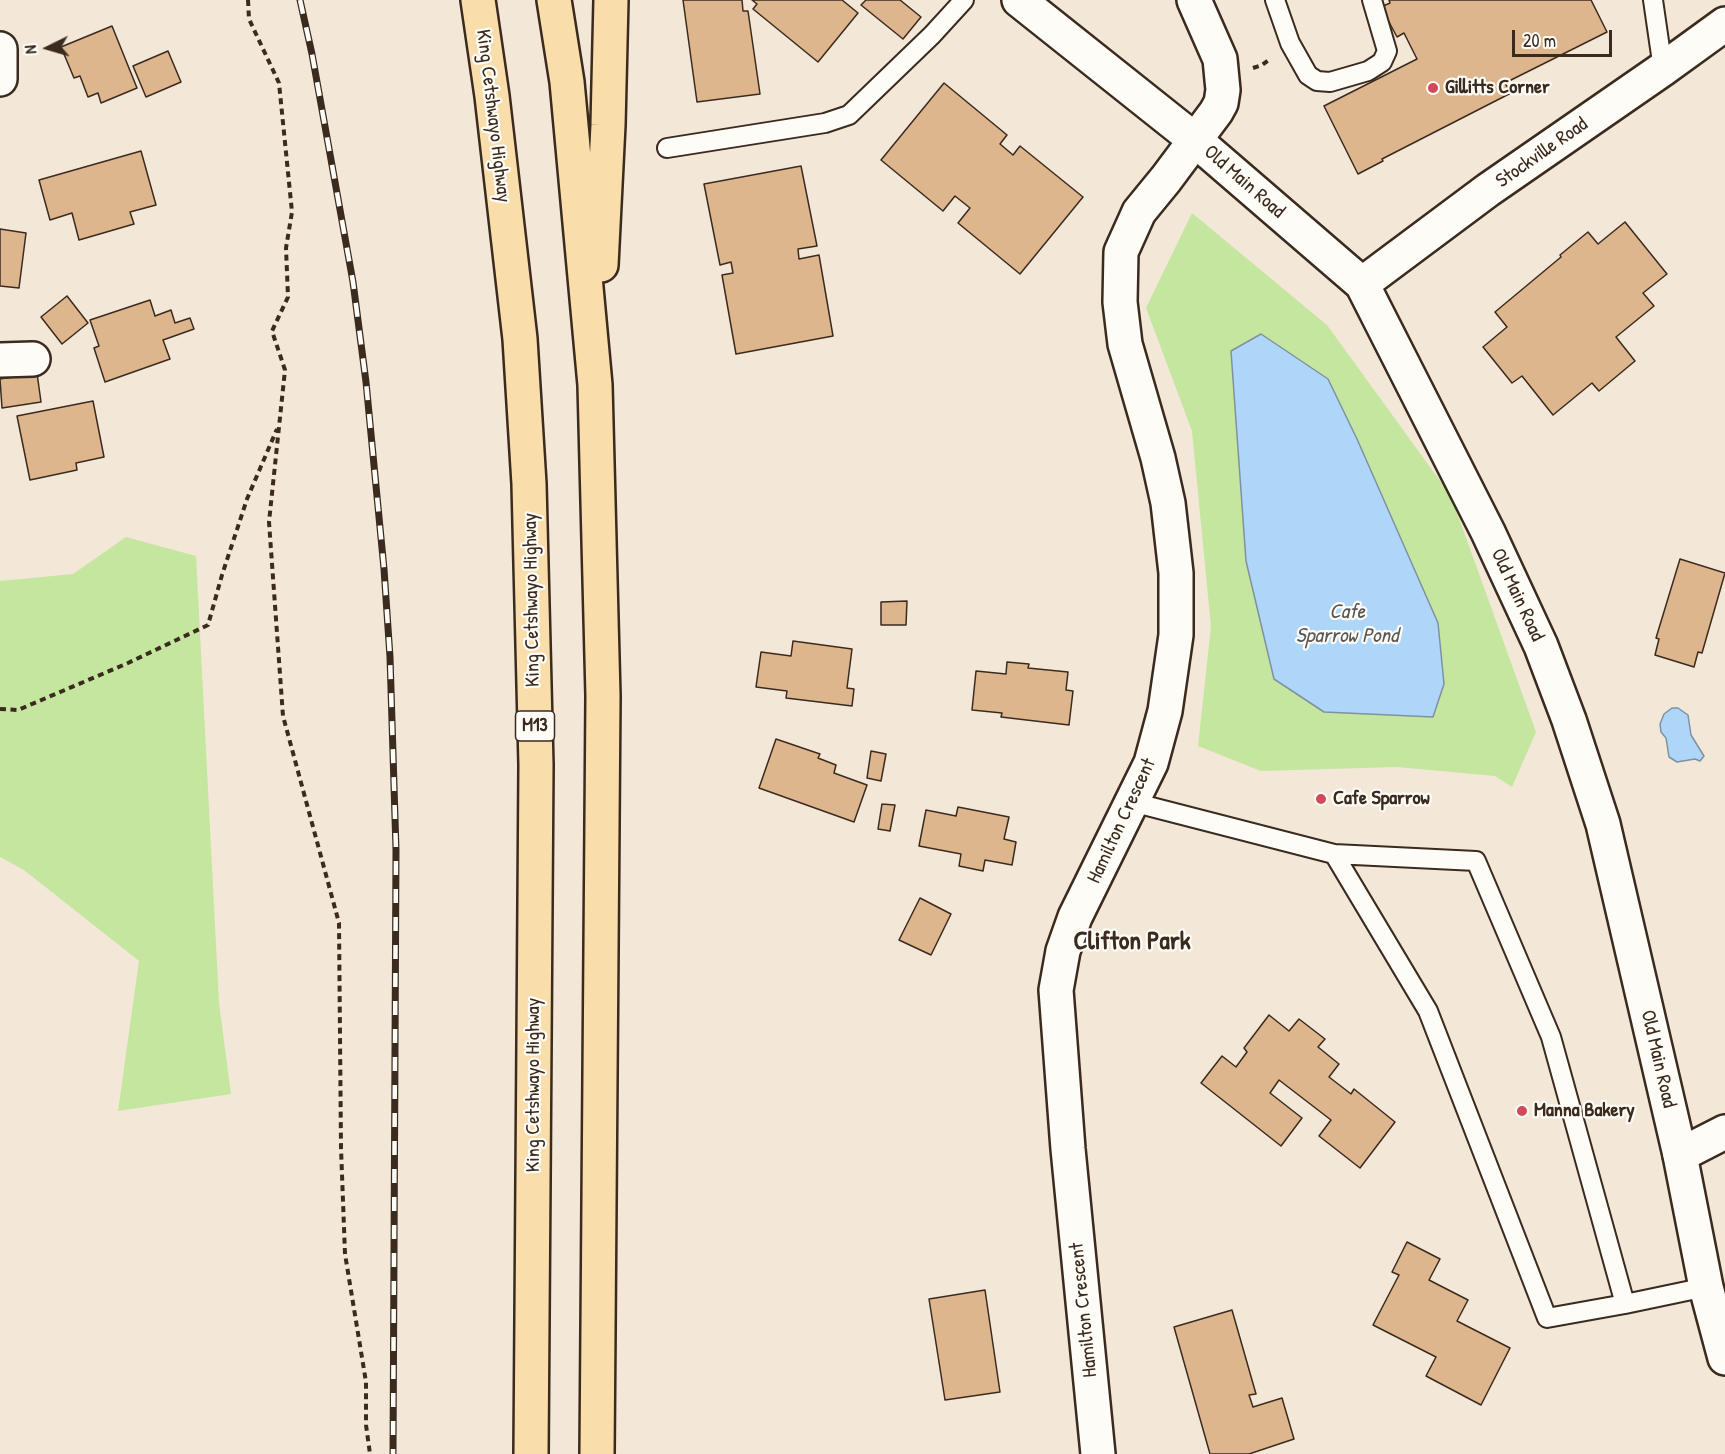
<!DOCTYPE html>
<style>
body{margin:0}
#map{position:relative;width:1725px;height:1454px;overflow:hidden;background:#f3e7d8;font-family:"Patrick Hand",sans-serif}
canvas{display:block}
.north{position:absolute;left:18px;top:18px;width:60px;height:60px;-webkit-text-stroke:4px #fdfcf7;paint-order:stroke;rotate:265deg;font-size:16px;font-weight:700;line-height:24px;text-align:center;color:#3b2a1e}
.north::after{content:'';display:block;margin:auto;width:21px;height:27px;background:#3b2a1e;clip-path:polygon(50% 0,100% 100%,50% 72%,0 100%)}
.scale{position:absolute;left:1512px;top:30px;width:100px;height:27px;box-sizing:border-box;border:3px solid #3b2a1e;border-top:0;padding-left:8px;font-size:18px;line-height:21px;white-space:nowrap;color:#3b2a1e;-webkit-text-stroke:4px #fdfcf7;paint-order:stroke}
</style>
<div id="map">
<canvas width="1725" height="1454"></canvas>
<div class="north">N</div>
<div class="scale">20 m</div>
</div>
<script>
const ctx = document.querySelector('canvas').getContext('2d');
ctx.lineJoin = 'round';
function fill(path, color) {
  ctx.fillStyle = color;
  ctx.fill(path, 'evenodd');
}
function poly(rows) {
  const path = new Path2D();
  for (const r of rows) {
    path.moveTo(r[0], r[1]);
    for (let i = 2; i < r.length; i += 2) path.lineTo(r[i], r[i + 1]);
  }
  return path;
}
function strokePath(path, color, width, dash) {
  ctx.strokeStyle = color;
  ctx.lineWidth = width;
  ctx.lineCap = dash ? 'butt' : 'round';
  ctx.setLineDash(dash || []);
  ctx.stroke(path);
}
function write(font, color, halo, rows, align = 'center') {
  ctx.font = font + ' "Patrick Hand",sans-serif';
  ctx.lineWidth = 4.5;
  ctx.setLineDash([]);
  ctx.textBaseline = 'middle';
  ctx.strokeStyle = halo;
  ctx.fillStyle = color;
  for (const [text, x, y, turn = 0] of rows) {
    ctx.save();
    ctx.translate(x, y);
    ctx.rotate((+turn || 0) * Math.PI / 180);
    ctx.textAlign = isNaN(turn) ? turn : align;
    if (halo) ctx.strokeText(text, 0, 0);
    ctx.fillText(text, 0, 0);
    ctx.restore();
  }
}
const green = poly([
 [1192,213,1327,325,1451,496,1536,732,1512,787,1495,776,1397,767,1261,771,1198,746,1211,627,1192,431,1146,308],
 [126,537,196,556,219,1003,231,1094,118,1111,139,961,24,870,0,857,0,581,73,574]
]);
const water = poly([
 [1261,334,1328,379,1357,439,1438,623,1444,684,1433,717,1324,712,1274,679,1246,561,1231,351,1261,334],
 [1672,708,1678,708,1688,715,1691,735,1704,756,1700,761,1695,759,1677,762,1669,757,1666,738,1661,732,1660,724,1664,714,1672,708]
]);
const building = poly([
 [683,0,742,0,743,11,748,11,760,94,697,102,683,0],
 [752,0,842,0,858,13,818,62,753,9,757,4,752,0],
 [866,0,900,0,921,17,903,39,861,5,866,0],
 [1389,0,1591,0,1607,32,1505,83,1511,93,1382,159,1383,161,1358,174,1324,106,1417,59,1404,33,1397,37,1381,7,1390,3,1389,0],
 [112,26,137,88,101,103,98,93,88,97,80,76,74,78,61,47,112,26],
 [168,51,181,82,146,97,133,66,168,51],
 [944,83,1007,135,1000,144,1013,155,1020,146,1083,197,1020,274,958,223,970,208,955,196,943,211,881,160,944,83],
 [141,151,156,205,130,212,134,224,79,240,72,213,50,220,39,180,141,151],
 [801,166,817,246,798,249,799,259,819,255,833,336,736,354,722,275,733,273,731,262,720,265,704,184,801,166],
 [1625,222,1667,274,1643,293,1654,306,1616,337,1635,361,1599,391,1592,383,1553,415,1522,376,1512,383,1483,347,1507,327,1495,312,1561,257,1560,255,1588,232,1598,244,1625,222],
 [0,229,26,233,19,288,0,286,0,229],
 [67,296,88,323,62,344,41,317,67,296],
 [150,300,155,316,171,310,175,323,190,318,194,329,163,340,170,359,105,382,94,348,99,346,90,320,150,300],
 [37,373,41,402,2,408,0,379,37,373],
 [93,401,104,457,76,463,77,470,30,480,17,416,93,401],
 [1680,559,1725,573,1702,653,1698,652,1694,667,1655,655,1659,639,1656,638,1680,559],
 [907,601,906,625,881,625,881,602,907,601],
 [793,641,852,649,847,688,854,689,852,706,786,698,787,691,756,687,761,652,791,656,793,641],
 [1007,662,1029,664,1028,668,1068,672,1066,690,1073,691,1069,725,1001,717,1002,713,972,710,976,671,1006,674,1007,662],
 [776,739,820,754,818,758,836,765,834,773,867,785,854,822,759,788,776,739],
 [871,751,886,754,881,781,867,778,871,751],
 [882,804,895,805,890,831,878,829,882,804],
 [958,807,1009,817,1004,839,1016,842,1012,865,985,860,983,871,959,866,961,854,919,846,926,810,956,816,958,807],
 [920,898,951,914,931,955,899,940,920,898],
 [1269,1015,1289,1031,1299,1019,1325,1039,1318,1047,1339,1064,1329,1077,1351,1094,1354,1089,1395,1122,1360,1168,1319,1136,1331,1120,1279,1080,1270,1093,1302,1118,1281,1146,1201,1083,1222,1056,1236,1067,1247,1052,1244,1048,1269,1015],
 [1407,1242,1440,1259,1429,1280,1468,1300,1457,1321,1510,1348,1481,1405,1426,1376,1436,1357,1373,1325,1399,1275,1392,1272,1407,1242],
 [985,1290,1000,1392,945,1400,929,1299,985,1290],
 [1232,1310,1256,1394,1249,1395,1253,1407,1282,1398,1294,1439,1249,1454,1210,1454,1174,1327,1232,1310]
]);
const path = poly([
 [248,0,249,19,279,83,292,212,286,248,288,297,272,331,285,370,269,522,283,716,339,923,341,1148,345,1254,366,1382,366,1425,370,1454],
 [1253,68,1262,65,1270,59],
 [0,709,18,710,128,663,208,625,222,575,247,499,277,429]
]);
const lane = poly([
 [1275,0,1290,43,1308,75,1317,81,1330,82,1368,71,1382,62,1387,51,1372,0],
 [1653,0,1663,69],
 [667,148,825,123,849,115,932,35,964,0],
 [1132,802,1334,854,1476,861,1551,1037,1625,1304,1706,1287],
 [1334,854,1428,1011,1547,1318,1625,1304]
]);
const street = poly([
 [0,49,0,79],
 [0,360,33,359],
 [1680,1155,1725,1132],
 [1098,1454,1068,1149,1056,990,1063,951,1075,917,1151,763,1165,711,1176,635,1176,573,1168,503,1158,458,1125,344,1120,302,1121,252,1139,212,1166,179,1216,112,1221,103,1223,90,1220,59,1194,0]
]);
const secondary = poly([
 [1019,0,1195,140,1362,284,1488,532,1541,646,1569,720,1603,824,1680,1155,1706,1287,1725,1358],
 [1362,284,1488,190,1663,69,1725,24]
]);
const highway = poly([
 [478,0,492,96,520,339,529,484,536,765,531,1454],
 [554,0,567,82,595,385,603,696,597,1454],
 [601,265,608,125,611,0]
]);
const rail = poly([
 [300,0,312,54,353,282,366,382,384,569,390,657,396,850,393,1454]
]);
const markers = [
 [1433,88,6,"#d1495b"],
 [1321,799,6,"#d1495b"],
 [1522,1111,6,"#d1495b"]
];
const shields = [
 [535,726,39]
];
const shieldNames = [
 ["M13",535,726]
];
const poiNames = [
 ["Gillitts Corner",1445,88],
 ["Cafe Sparrow",1333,799],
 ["Manna Bakery",1534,1111]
];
const streetNames = [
 ["King Cetshwayo Highway",493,116,83],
 ["Stockville Road",1542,153,-35],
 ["Old Main Road",1244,182,41],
 ["Old Main Road",1517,595,65],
 ["King Cetshwayo Highway",532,600,-91],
 ["Hamilton Crescent",1122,821,-65],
 ["Old Main Road",1658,1059,77],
 ["King Cetshwayo Highway",534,1085,-90],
 ["Hamilton Crescent",1084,1310,-96]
];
const waterNames = [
 ["Cafe",1347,612],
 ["Sparrow Pond",1347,636]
];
const districtNames = [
 ["Clifton Park",1132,942]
];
fill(green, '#c5e69f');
fill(water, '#aed6f8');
strokePath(water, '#8091a1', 1.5);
fill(building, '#ddb68e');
strokePath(building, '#3b2a1e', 1.5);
strokePath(lane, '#3b2a1e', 22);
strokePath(street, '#3b2a1e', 38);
strokePath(secondary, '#3b2a1e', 38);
strokePath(highway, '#3b2a1e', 38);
strokePath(path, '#3b2a1e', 4, [6, 4.5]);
strokePath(lane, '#fdfcf7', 18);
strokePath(street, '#fdfcf7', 33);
strokePath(secondary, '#fdfcf7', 33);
strokePath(highway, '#f9ddab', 33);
strokePath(rail, '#3b2a1e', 7);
strokePath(rail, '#fdfcf7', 4.5, [14]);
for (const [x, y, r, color] of markers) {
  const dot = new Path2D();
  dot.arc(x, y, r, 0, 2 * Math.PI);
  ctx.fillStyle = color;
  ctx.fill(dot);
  strokePath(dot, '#fdfcf7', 2);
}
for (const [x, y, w] of shields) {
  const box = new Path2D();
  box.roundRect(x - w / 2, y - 15, w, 30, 4.5);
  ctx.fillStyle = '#fdfcf7';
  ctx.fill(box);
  strokePath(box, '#3b2a1e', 1.5);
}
write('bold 18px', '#3b2a1e', null, shieldNames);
write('bold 20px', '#3b2a1e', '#fdfcf7', poiNames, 'left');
write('20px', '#3b2a1e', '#fdfcf7', streetNames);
write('italic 21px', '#585554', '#fdfcf7', waterNames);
write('bold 26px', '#3b2a1e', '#fdfcf7', districtNames);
</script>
